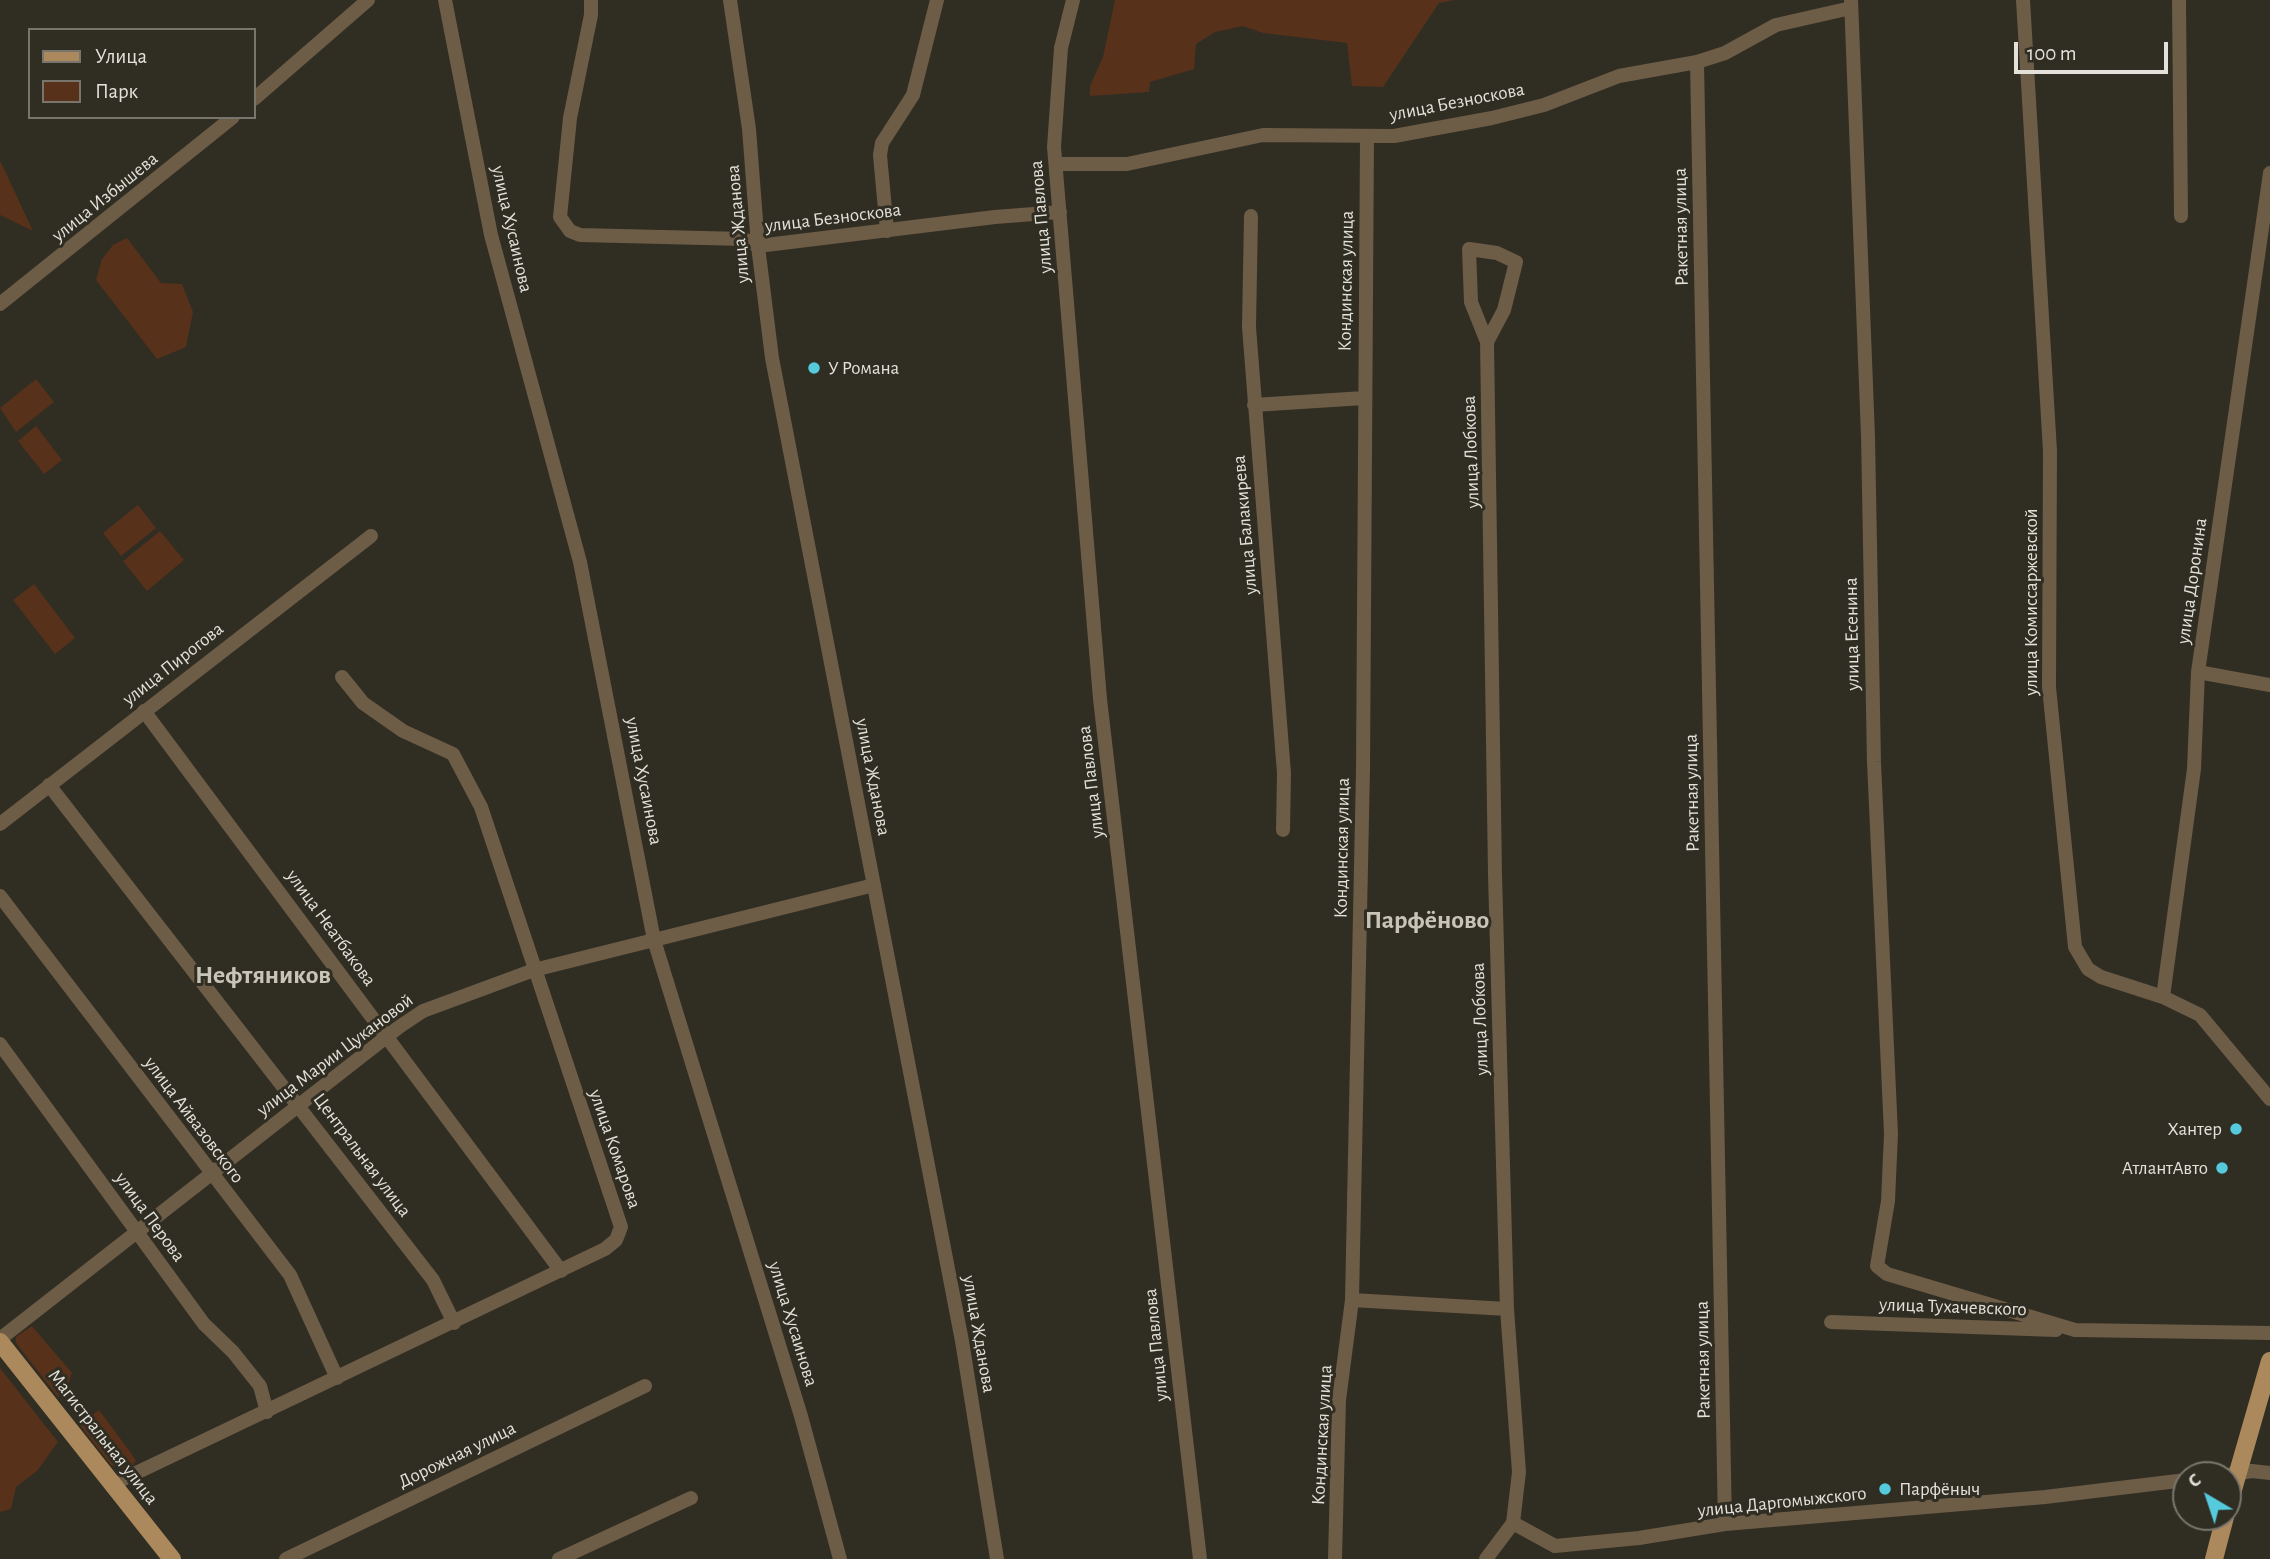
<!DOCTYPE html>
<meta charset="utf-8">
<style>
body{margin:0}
#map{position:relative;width:2270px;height:1559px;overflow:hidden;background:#302d23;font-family:"Alegreya Sans",sans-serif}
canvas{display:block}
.legend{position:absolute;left:28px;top:28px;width:228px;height:91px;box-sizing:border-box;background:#302d23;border:2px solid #78756c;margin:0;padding:9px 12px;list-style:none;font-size:21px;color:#e3e1da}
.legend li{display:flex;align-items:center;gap:14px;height:35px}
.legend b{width:35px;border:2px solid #78756c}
.north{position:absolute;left:2172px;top:1461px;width:70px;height:70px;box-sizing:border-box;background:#302d23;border:2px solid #78756c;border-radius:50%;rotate:321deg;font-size:19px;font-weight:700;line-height:28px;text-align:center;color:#e3e1da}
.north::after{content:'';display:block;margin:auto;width:24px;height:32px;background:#54cadc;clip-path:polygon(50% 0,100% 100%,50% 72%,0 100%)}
.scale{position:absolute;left:2014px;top:42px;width:154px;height:32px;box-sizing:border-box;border:4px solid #e3e1da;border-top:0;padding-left:9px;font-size:21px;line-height:24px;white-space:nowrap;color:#e3e1da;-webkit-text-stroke:5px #302d23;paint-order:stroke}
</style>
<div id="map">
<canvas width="2270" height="1559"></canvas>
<ul class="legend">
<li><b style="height:9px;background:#ac895c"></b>Улица</li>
<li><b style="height:19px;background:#58311b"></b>Парк</li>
</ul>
<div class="north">С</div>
<div class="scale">100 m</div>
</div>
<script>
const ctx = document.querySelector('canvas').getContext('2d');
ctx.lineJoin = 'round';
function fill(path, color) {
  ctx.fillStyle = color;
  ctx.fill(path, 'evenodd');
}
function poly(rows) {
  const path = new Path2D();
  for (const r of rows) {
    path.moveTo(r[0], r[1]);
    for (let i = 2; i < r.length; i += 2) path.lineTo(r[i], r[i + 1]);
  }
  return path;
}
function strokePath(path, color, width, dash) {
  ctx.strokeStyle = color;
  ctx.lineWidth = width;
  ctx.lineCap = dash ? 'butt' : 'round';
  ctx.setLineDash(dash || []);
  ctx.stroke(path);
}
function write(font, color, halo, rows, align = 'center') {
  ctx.font = font + ' "Alegreya Sans",sans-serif';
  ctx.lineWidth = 6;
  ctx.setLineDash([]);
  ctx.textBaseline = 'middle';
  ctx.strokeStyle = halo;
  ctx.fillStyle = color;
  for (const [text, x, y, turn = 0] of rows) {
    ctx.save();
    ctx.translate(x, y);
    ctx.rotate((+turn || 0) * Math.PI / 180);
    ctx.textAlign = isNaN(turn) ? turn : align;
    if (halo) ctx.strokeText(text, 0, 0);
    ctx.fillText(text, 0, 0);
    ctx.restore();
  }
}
const green = poly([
 [1115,0,1455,0,1439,3,1383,87,1352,86,1347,43,1263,33,1243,26,1215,32,1196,44,1194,69,1150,82,1149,92,1090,96,1090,86,1103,57],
 [0,161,5,171,33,231,0,215],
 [127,238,161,283,182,284,193,312,186,347,157,359,96,280,102,259,113,245],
 [36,379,54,402,16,432,0,408],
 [36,426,62,460,44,474,18,441],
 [138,505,156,528,121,556,103,533],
 [160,531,184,560,147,591,123,561],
 [34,584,75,638,55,654,13,600],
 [32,1326,72,1373,67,1387,58,1397,16,1343,16,1337],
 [0,1368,58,1442,37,1471,16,1487,11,1509,0,1512],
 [99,1410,131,1453,136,1461,132,1466,122,1469,111,1465,79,1424]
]);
const minor = poly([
 [445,0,491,235,580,562,654,940,801,1416,840,1559],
 [591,0,591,15,570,118,560,217,570,231,580,235,744,239,758,246,995,217,1060,212],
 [730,0,749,129,758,246,772,358,962,1341,997,1559],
 [1073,0,1061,48,1054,147,1100,699,1200,1559],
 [1851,0,1868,436,1874,762,1891,1134,1888,1201,1877,1266,1887,1274,2075,1330,2270,1333],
 [2023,0,2050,451,2049,687,2075,947,2088,969,2101,977,2163,997,2200,1015,2270,1099],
 [2179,0,2181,216],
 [1697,62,1725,1524],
 [254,99,368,0],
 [1056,164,1127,164,1263,135,1394,136,1492,118,1544,105,1619,76,1697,62,1725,53,1776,25,1851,8],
 [1251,216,1249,327,1284,773,1283,830],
 [887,231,880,155,882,143,913,95,937,0],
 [0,304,233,117],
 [1254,405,1364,398],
 [2198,672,2270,685],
 [144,711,561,1271],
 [49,785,433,1280,454,1323],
 [0,824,371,536],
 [0,896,290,1275,337,1378],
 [2163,997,2194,769,2198,672,2270,173],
 [0,1044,204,1324,233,1352,260,1386,267,1412],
 [1352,1300,1507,1309],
 [1831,1322,2056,1330],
 [0,1339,399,1027,423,1011,534,970,874,885],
 [2228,1475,2252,1471,2270,1473],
 [113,1484,605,1249,616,1240,621,1227,481,807,453,754,403,731,363,703,342,677],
 [1513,1523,1555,1546,1639,1538,1725,1524,2045,1497,2186,1480],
 [286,1559,645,1386],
 [559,1559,691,1498],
 [1335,1559,1339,1400,1352,1300,1363,770,1367,137],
 [1486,1559,1513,1523,1519,1472,1507,1309,1495,874,1487,342,1471,302,1469,249,1497,253,1516,262,1504,310,1487,342]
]);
const major = poly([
 [0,1342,172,1559],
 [2228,1507,2270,1361],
 [2214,1559,2225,1517]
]);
const markers = [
 [814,368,7,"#54cadc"],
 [2236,1129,7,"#54cadc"],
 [2222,1168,7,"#54cadc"],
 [1885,1489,7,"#54cadc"]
];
const streetNames = [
 ["улица Безноскова",1457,102,-11],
 ["улица Избышева",105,197,-39],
 ["улица Павлова",1041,217,-95],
 ["улица Безноскова",833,218,-7],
 ["улица Жданова",738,224,-95],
 ["Ракетная улица",1681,227,-91],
 ["улица Хусаинова",512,229,77],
 ["Кондинская улица",1346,281,-89],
 ["улица Лобкова",1471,452,-92],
 ["улица Балакирева",1245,525,-95],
 ["улица Доронина",2192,581,-82],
 ["улица Комиссаржевской",2031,602,-90],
 ["улица Есенина",1852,634,-91],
 ["улица Пирогова",173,664,-38],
 ["улица Жданова",873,777,79],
 ["улица Хусаинова",644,781,79],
 ["улица Павлова",1091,782,-97],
 ["Ракетная улица",1692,793,-91],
 ["Кондинская улица",1342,848,-89],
 ["улица Неатбакова",331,928,54],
 ["улица Лобкова",1480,1019,-92],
 ["улица Марии Цукановой",335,1055,-37],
 ["улица Айвазовского",194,1120,53],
 ["улица Комарова",615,1149,71],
 ["Центральная улица",362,1155,53],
 ["улица Перова",150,1217,54],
 ["улица Тухачевского",1953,1307,2],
 ["улица Хусаинова",793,1324,73],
 ["улица Жданова",979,1334,80],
 ["улица Павлова",1156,1345,-96],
 ["Ракетная улица",1703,1360,-91],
 ["Кондинская улица",1322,1435,-87],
 ["Магистральная улица",103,1437,52],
 ["Дорожная улица",457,1455,-26],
 ["улица Даргомыжского",1782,1502,-6]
];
const poiNames = [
 ["У Романа",828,368],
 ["Хантер",2222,1129,"right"],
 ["АтлантАвто",2208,1168,"right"],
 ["Парфёныч",1899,1489]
];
const districtNames = [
 ["Парфёново",1427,920],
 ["Нефтяников",263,975]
];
fill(green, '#58311b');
strokePath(minor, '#6d5c46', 14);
strokePath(major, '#ac895c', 18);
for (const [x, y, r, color] of markers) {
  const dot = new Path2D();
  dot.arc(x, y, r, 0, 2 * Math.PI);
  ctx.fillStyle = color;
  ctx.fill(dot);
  strokePath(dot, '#302d23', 2.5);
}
write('19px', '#e3e1da', '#302d23', streetNames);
write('19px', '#e3e1da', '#302d23', poiNames, 'left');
write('bold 26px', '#c8c5b8', '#302d23', districtNames);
</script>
